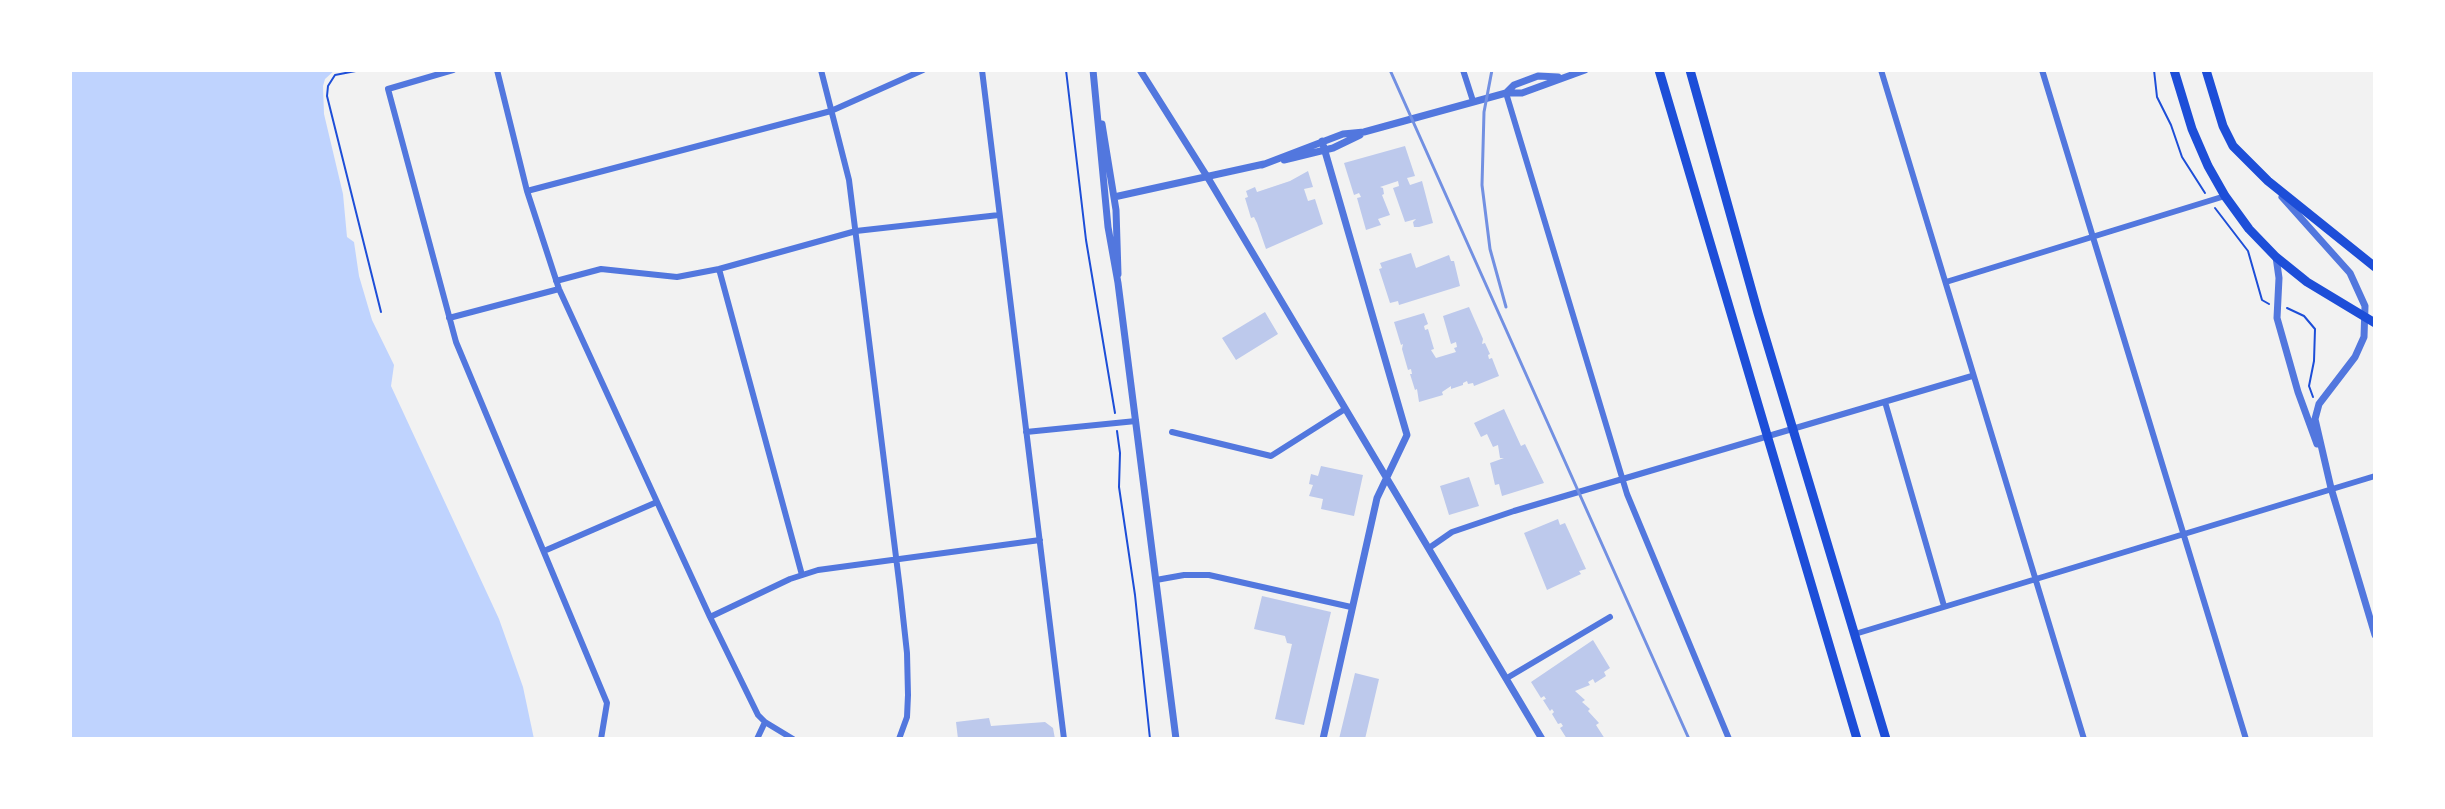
<!DOCTYPE html>
<style>
body{margin:0}
#map{position:relative;width:2445px;height:809px;overflow:hidden;background:#f2f2f2;font-family:"Alegreya Sans",sans-serif}
canvas{display:block}
.frame{position:absolute;inset:0;border:72px solid #fff;pointer-events:none}
</style>
<div id="map">
<canvas width="2445" height="809"></canvas>
<div class="frame"></div>
</div>
<script>
const ctx = document.querySelector('canvas').getContext('2d');
ctx.lineJoin = 'round';
function fill(path, color) {
  ctx.fillStyle = color;
  ctx.fill(path, 'evenodd');
}
function poly(rows) {
  const path = new Path2D();
  for (const r of rows) {
    path.moveTo(r[0], r[1]);
    for (let i = 2; i < r.length; i += 2) path.lineTo(r[i], r[i + 1]);
  }
  return path;
}
function strokePath(path, color, width, dash) {
  ctx.strokeStyle = color;
  ctx.lineWidth = width;
  ctx.lineCap = dash ? 'butt' : 'round';
  ctx.setLineDash(dash || []);
  ctx.stroke(path);
}
const water = poly([
 [70,70,335,70,325,79,323,86,324,114,343,194,347,237,354,242,359,276,372,320,394,365,391,386,499,619,523,687,534,739,70,739]
]);
const building = poly([
 [1405,146,1415,176,1407,178,1410,185,1422,181,1433,223,1419,227,1414,227,1413,222,1416,219,1405,222,1393,188,1399,186,1398,181,1380,187,1383,188,1384,194,1382,195,1390,215,1378,219,1381,225,1366,230,1357,198,1361,197,1359,193,1354,195,1344,163],
 [1308,171,1313,187,1304,189,1308,201,1315,199,1323,224,1266,249,1257,223,1254,217,1251,218,1245,198,1248,197,1246,191,1255,187,1257,192,1290,181],
 [1411,253,1416,268,1449,255,1451,261,1454,261,1460,286,1399,305,1398,301,1390,303,1379,269,1382,268,1380,263],
 [1469,307,1483,339,1482,344,1485,343,1490,354,1488,355,1489,359,1492,358,1499,376,1474,386,1473,383,1468,384,1467,381,1463,383,1463,385,1451,389,1451,386,1442,392,1443,395,1419,402,1417,389,1415,390,1410,374,1412,374,1411,369,1408,370,1402,349,1403,344,1401,345,1394,322,1424,313,1428,324,1424,326,1425,330,1428,329,1434,349,1431,350,1436,358,1456,352,1454,348,1457,347,1456,342,1451,344,1443,316],
 [1265,312,1278,334,1236,360,1222,338],
 [1504,409,1521,446,1525,444,1544,483,1502,496,1499,484,1495,485,1490,463,1504,458,1500,458,1498,445,1493,447,1487,434,1481,437,1474,423],
 [1321,466,1363,475,1354,516,1321,509,1323,499,1309,496,1313,485,1309,484,1311,474,1318,476],
 [1469,477,1479,506,1449,515,1440,486],
 [1558,519,1560,525,1565,523,1586,569,1579,571,1581,574,1547,590,1524,533],
 [1262,596,1331,612,1304,725,1275,719,1292,644,1287,643,1285,636,1254,629],
 [1593,640,1610,668,1604,672,1606,676,1595,683,1593,679,1588,682,1590,685,1575,691,1585,700,1582,702,1590,709,1588,711,1599,723,1596,725,1605,739,1567,739,1560,728,1563,726,1561,723,1558,724,1552,714,1554,712,1552,709,1550,711,1543,700,1546,699,1544,696,1541,698,1531,682],
 [1355,673,1379,679,1365,739,1339,739],
 [989,718,991,726,1045,722,1053,728,1055,739,958,739,956,722]
]);
const path = poly([
 [361,70,335,75,328,86,327,96,381,312],
 [1066,70,1086,240,1115,413],
 [2154,70,2157,97,2171,125,2182,157,2205,193],
 [2215,208,2248,251,2262,300,2269,304],
 [2287,308,2304,316,2315,329,2314,361,2309,386,2313,397],
 [1117,431,1120,453,1119,487,1135,595,1150,739]
]);
const minor = poly([
 [453,70,388,89,456,342,607,703,601,739],
 [497,70,527,191,559,289,710,617,758,715,765,722,793,739],
 [821,70,849,180,900,589,907,653,908,695,907,717,899,739],
 [982,70,1064,739],
 [1463,70,1473,101],
 [1881,70,2084,739],
 [2042,70,2246,739],
 [1506,93,1627,494,1729,739],
 [527,191,831,111,923,70],
 [719,269,802,575],
 [556,281,601,269,677,277,719,269,856,231,999,215],
 [1946,282,2225,196],
 [449,318,559,289],
 [1885,402,1944,606],
 [1026,432,1136,421],
 [1172,432,1271,456,1345,409],
 [1429,548,1452,532,1514,511,1972,376],
 [544,551,657,502],
 [1156,580,1184,575,1209,575,1351,607],
 [710,617,790,579,818,570,1040,540],
 [1855,634,2375,476],
 [1507,678,1610,617],
 [757,739,765,722]
]);
const tertiary = poly([
 [1093,70,1108,227,1118,283,1176,739],
 [1140,70,1208,178,1542,739],
 [1506,93,1514,85,1538,76,1558,77],
 [1102,124,1116,210,1118,274],
 [1322,141,1407,435,1377,498,1323,739],
 [1284,160,1333,148,1360,135],
 [1262,165,1343,134,1364,132,1506,93,1522,93,1585,70],
 [1114,197,1264,164],
 [2282,197,2350,273,2365,306,2364,337,2355,357,2319,404,2315,419,2331,488,2375,635],
 [2276,257,2279,278,2277,318,2298,392,2317,444]
]);
const primary = poly([
 [1659,70,1857,739],
 [1690,70,1758,313,1886,739],
 [2174,70,2192,129,2208,166,2225,196,2249,229,2276,257,2307,282,2375,323],
 [2206,70,2223,126,2233,146,2268,181,2375,267]
]);
const rail = poly([
 [1390,70,1689,739],
 [1492,70,1484,112,1482,185,1490,249,1506,307]
]);
fill(water, '#bfd3fe');
fill(building, '#bdc9ec');
strokePath(path, '#1d4ed8', 2);
strokePath(minor, '#5277de', 6);
strokePath(tertiary, '#5277de', 7);
strokePath(primary, '#1d4ed8', 9);
strokePath(rail, '#7290e2', 3);
</script>
